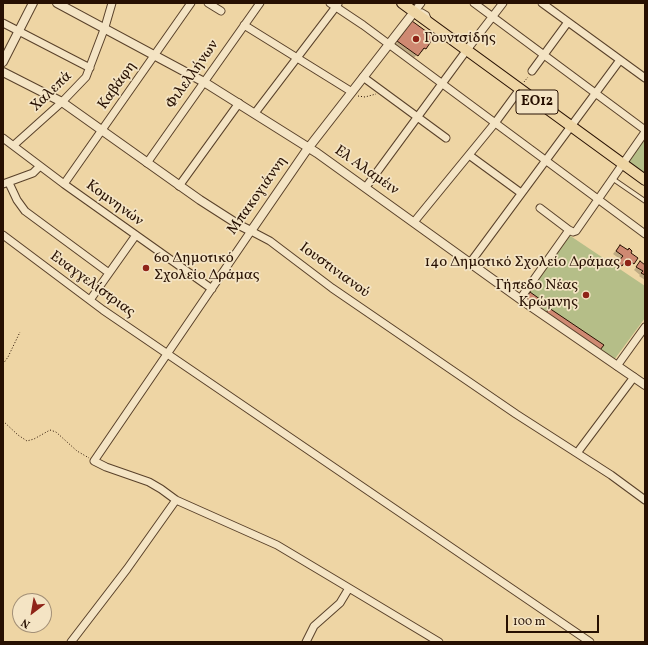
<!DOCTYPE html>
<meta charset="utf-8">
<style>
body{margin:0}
#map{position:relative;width:648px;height:645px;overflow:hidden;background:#eed5a4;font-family:Vollkorn,serif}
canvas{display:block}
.frame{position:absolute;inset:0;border:4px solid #271002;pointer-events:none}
.north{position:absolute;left:12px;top:593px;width:40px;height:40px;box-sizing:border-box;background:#f4e4c4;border:1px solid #a28f76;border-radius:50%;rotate:211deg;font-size:11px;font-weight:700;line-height:16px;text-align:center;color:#271002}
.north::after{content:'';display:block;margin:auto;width:14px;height:18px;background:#8f2418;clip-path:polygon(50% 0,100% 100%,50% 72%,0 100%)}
.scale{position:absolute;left:506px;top:615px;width:93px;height:18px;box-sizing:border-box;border:2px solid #271002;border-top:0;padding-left:5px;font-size:12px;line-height:14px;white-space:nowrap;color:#271002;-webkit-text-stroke:3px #f4e4c4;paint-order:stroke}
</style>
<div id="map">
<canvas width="648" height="645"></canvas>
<div class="frame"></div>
<div class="north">N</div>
<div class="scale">100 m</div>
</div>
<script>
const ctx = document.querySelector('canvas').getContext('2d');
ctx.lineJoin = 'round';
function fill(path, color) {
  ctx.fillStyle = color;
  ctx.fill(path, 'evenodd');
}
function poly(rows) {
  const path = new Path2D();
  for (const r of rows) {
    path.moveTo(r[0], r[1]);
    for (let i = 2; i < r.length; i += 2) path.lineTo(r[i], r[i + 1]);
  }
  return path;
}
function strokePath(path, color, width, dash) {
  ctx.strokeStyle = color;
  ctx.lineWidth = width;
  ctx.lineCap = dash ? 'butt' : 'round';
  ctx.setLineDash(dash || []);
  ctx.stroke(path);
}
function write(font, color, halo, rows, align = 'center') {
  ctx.font = font + ' Vollkorn,serif';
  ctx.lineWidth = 3.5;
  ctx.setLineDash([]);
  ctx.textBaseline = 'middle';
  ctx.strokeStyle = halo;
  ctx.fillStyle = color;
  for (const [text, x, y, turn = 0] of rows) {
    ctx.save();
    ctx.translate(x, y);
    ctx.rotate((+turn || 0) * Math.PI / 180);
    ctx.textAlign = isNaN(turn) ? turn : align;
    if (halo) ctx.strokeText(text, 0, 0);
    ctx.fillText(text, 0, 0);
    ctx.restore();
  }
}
const green = poly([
 [645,136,645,174,627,161],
 [569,235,645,286,645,318,614,360,525,299]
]);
const shadow = poly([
 [412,22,425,48,422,52,420,51,414,58,395,45],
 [617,249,630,253,637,258,629,267,623,262,618,269,615,266,620,259,613,254],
 [645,265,645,280,639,276,640,275,634,270,637,266]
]);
const building = poly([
 [412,21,434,37,426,49,424,48,418,56,397,41,412,21],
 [620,245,628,250,629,248,632,251,631,253,638,258,634,264,627,259,622,266,617,263,623,256,616,251,620,245],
 [640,261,645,265,645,275,641,273,643,271,636,267,640,261],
 [530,292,544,302,539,308,525,299,530,292],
 [549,308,604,345,600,350,546,313,549,308]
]);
const path = poly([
 [524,82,528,77],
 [358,96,365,97,376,94],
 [3,364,8,357,20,332],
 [3,421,18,435,27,441,34,439,50,430,56,432,77,451,89,458]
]);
const service = poly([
 [417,11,422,11,427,14,429,19],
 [613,179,645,201]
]);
const minor = poly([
 [208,3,221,11],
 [330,3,363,25,645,234],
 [474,3,645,130],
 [542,3,645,78],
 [414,12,421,3],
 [3,23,90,68],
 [244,25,352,92],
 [532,71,568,22],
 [363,77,446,138],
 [255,113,338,4],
 [3,138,64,184,212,289],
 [14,145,62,102,86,77,105,27,112,3],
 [469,155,521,193],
 [147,163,260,3],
 [9,183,17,200,25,211,109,273],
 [3,184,33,173,40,166],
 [64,184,191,3],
 [179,186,239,103],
 [366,187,466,51,503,3],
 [540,208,569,230,573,232,576,231,645,132],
 [414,222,495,123,520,89],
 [3,235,103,310,590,642],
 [470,263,620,60],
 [520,299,569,230],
 [90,300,136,235],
 [617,366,645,327],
 [577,453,634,377],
 [349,588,277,545,176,500,161,489,149,482,106,467,94,461,251,231,270,241,332,288,516,414,611,475,645,500],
 [71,642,127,569,176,500],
 [306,642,314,626,340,603,349,588,439,642]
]);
const tertiary = poly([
 [57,3,204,82,317,153,520,299,645,385],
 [3,62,33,3],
 [3,72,62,102,200,200,239,225,251,231,306,151,414,12]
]);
const primary = poly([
 [402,3,645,180]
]);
const markers = [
 [416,39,4,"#8f2418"],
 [628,263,4,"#8f2418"],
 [146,268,4,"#8f2418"],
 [586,295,4,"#8f2418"]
];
const shields = [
 [537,102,42]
];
const shieldNames = [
 ["ΕΟ12",537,102]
];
const poiNames = [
 ["Γουντσίδης",424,39],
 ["6o Δημοτικό",154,259],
 ["Σχολείο Δράμας",154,276],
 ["14ο Δημοτικό Σχολείο Δράμας",620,263,"right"],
 ["Γήπεδο Νέας",578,286,"right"],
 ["Κρώμνης",578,303,"right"]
];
const streetNames = [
 ["Φιλελλήνων",193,75,-55],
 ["Καβάφη",118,86,-55],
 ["Χαλεπά",52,92,-44],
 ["Ελ Αλαμέιν",366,171,35],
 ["Μπακογιάννη",258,196,-55],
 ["Κομνηνών",114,204,36],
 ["Ιουστινιανού",334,271,36],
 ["Ευαγγελίστριας",92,285,36]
];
fill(green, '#b5be88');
fill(shadow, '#0003');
fill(building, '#cf8972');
strokePath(building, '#271002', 1);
strokePath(service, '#59412a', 5.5);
strokePath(minor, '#59412a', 9);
strokePath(tertiary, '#59412a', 10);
strokePath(primary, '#271002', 12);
strokePath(path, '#271002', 1, [1, 2]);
strokePath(service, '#f4e4c4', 3.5);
strokePath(minor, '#f4e4c4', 7);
strokePath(tertiary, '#f4e4c4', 8);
strokePath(primary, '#eed5a4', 10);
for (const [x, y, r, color] of markers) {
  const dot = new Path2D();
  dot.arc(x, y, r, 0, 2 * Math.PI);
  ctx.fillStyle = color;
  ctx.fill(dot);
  strokePath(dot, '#f4e4c4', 1.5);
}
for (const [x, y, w] of shields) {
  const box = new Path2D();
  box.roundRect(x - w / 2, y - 12, w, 24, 3);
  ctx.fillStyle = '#f4e4c4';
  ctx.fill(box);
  strokePath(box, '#271002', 1);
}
write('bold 14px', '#271002', null, shieldNames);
write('15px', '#271002', '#f4e4c4', poiNames, 'left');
write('15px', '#271002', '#f4e4c4', streetNames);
</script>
